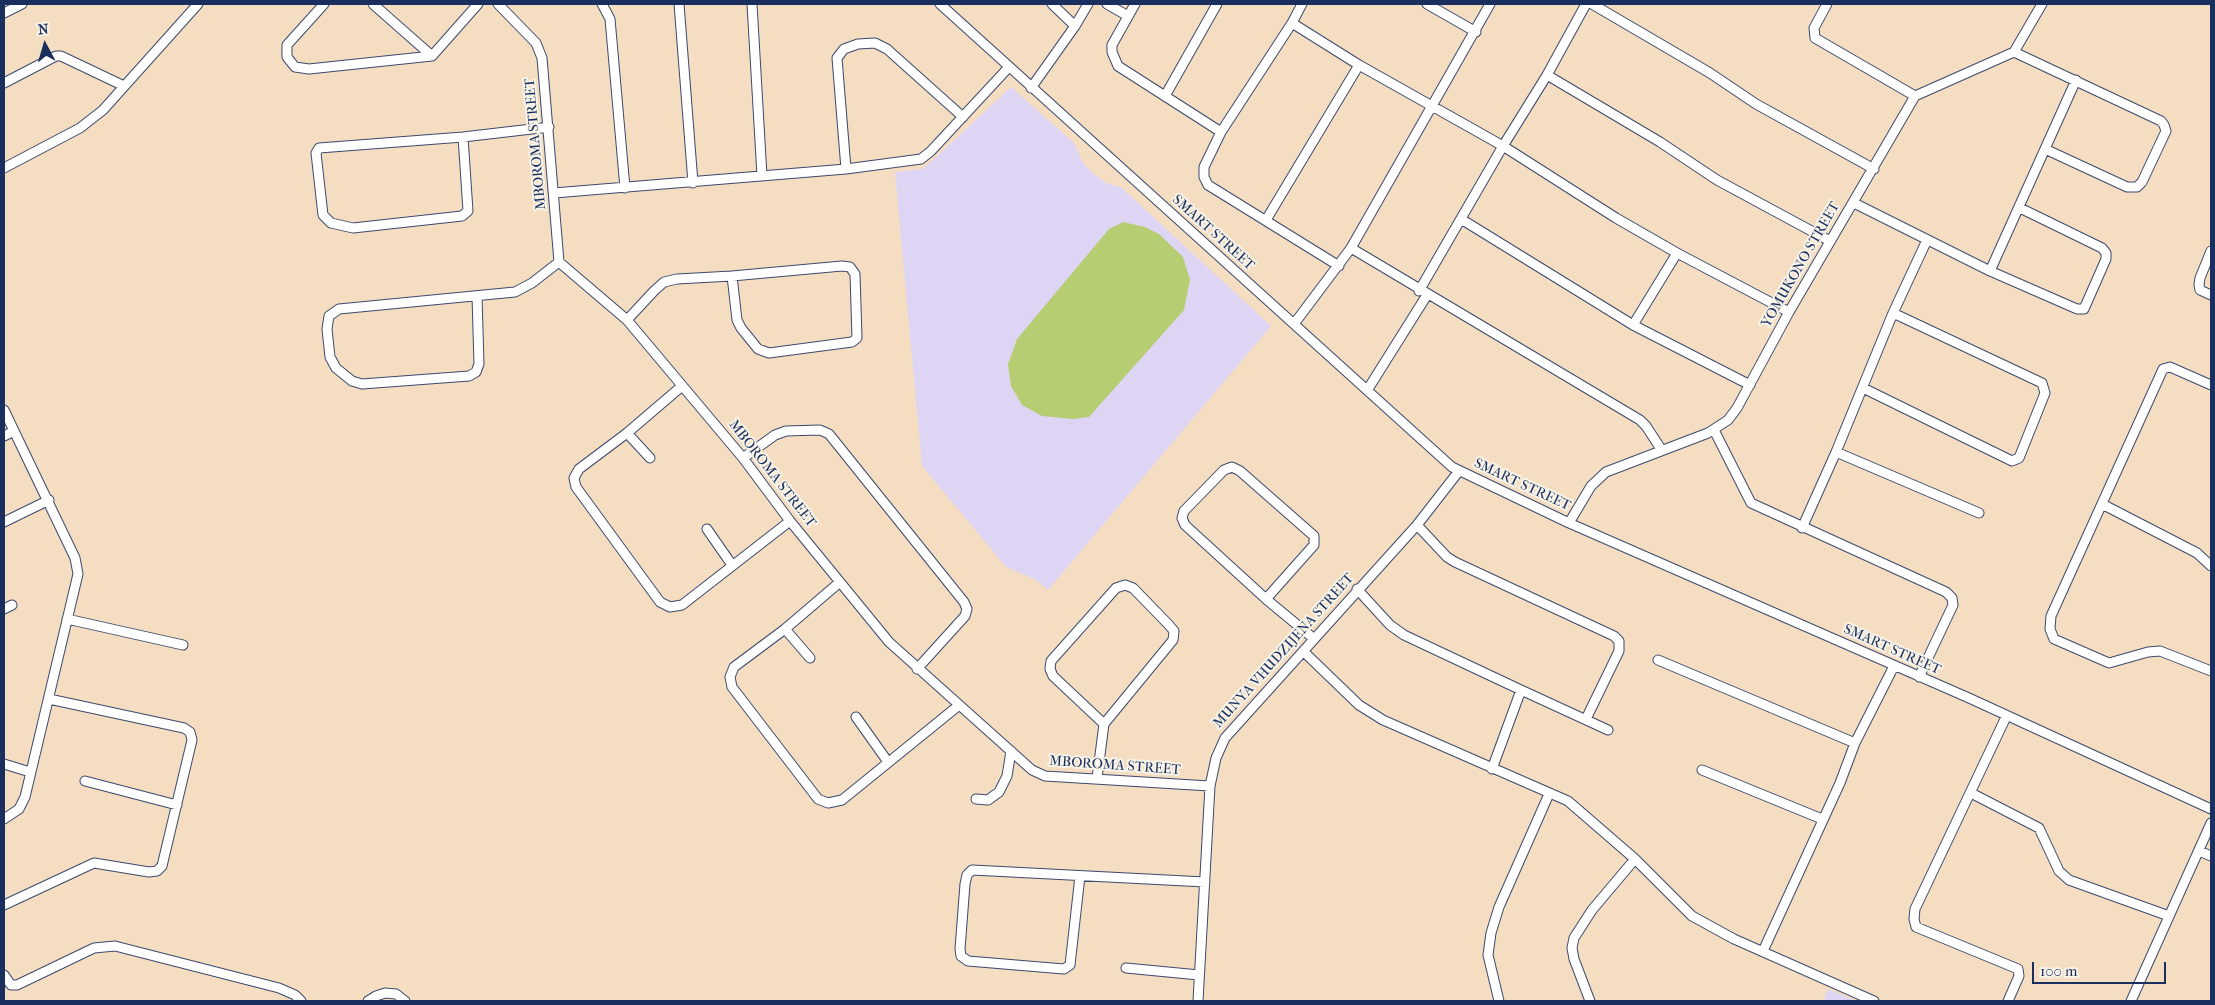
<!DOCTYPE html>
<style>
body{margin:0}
#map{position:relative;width:2215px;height:1005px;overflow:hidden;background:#f4ddc1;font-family:"IM FELL French Canon",serif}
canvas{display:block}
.frame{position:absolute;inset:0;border:5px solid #1b2f5e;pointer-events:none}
.north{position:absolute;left:20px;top:20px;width:50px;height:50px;-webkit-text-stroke:4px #f7f3e8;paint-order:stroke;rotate:354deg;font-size:14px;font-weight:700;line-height:20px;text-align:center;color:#1b2f5e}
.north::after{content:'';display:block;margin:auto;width:18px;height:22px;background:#1b2f5e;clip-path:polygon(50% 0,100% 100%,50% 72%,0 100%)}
.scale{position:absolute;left:2032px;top:962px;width:134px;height:22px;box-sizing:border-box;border:2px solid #1b2f5e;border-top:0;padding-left:6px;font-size:15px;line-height:18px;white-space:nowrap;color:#1b2f5e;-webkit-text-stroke:4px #f7f3e8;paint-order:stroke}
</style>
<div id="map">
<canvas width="2215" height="1005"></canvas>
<div class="frame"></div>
<div class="north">N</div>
<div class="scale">100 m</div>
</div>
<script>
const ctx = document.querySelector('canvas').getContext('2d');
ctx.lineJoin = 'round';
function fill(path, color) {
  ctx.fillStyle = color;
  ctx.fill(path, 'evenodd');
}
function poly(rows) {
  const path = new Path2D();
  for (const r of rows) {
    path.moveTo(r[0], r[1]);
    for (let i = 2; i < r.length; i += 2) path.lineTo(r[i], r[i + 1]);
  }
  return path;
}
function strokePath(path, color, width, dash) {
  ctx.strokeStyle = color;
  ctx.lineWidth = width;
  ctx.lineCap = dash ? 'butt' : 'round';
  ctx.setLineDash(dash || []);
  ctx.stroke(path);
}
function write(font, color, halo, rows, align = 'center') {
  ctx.font = font + ' "IM FELL French Canon",serif';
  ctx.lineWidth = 4;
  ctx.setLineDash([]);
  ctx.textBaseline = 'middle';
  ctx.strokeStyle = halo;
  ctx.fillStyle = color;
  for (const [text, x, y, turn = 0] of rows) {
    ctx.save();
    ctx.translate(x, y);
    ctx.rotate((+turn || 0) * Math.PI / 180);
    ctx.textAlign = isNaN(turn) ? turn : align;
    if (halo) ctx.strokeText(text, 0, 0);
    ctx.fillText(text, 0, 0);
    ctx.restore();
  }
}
const built = poly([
 [1011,87,1074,143,1083,163,1093,173,1106,183,1122,188,1271,326,1048,590,1034,579,1006,567,922,466,895,172,923,169],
 [1828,989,1856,1001,1823,1001]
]);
const green = poly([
 [1123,222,1145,227,1159,234,1183,257,1190,280,1184,310,1089,417,1073,419,1042,416,1022,405,1011,386,1008,364,1017,339,1109,229]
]);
const street = poly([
 [324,4,287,45,287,57,295,67,309,69,432,56],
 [373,4,432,56,478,4],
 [498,4,536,43,542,58,559,262,627,320,743,458,790,521,889,642,1032,770,1045,776,1210,786],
 [602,4,610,19,625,188],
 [679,4,693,183],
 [752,4,762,176],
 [940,4,1452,467,1569,523,1969,698,2211,809],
 [1052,4,1075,26],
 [1107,4,1128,16],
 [1135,4,1112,45,1112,52,1118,66,1221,132],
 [1302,4,1292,23,1221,132,1204,167,1204,177,1208,185,1339,266],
 [1427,4,1476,32],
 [1592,4,1710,73,1756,104,1874,169],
 [1827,4,1814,28,1815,38,1915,96],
 [4,13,22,4],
 [1292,23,1359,65,1503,146,1616,218,1677,253],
 [2014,52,2161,121,2164,125,2166,131,2142,182,2137,187,2127,187,2045,149],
 [1547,75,1660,142,1717,180,1830,241],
 [4,83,56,56,61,56,124,86],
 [1031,88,1075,26,1088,4],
 [1165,96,1217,4],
 [463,137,468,211,462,216,353,228,331,223,323,215,316,153,319,148,463,137,549,127],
 [4,168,80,128,103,110,198,4],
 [846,169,837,58,844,49,858,44,875,43,887,49,963,117],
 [554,193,846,169,921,159,931,151,1009,67],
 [1854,203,1990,271,2077,309,2084,309,2106,259,2106,253,2102,248,2020,208],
 [1461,219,1633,325],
 [1266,220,1359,65],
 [1351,248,1640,420,1646,426,1661,449],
 [2211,251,2200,278,2199,285,2200,290,2211,295],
 [1990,271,2076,80],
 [1419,291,1503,146,1547,75,1586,4],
 [477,296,479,364,476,372,469,376,362,384,352,381,336,368,330,357,327,329,329,316,339,309,515,292,532,283,559,262],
 [627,320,654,291,664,282,677,279,732,276,842,266,850,267,855,274,857,338,852,342,769,353,758,349,741,328,737,320,732,276],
 [1294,324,1351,248,1490,4],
 [1750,385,1633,325,1677,253,1789,312],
 [2211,385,2170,367,2163,369,2051,616,2050,629,2054,639,2109,663,2148,652,2160,651,2211,671],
 [682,386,627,433,579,469,574,478,576,487,660,602,670,607,682,605,790,521],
 [1863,388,2012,461,2019,458,2045,393,2042,383,1893,313],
 [1368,389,1427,295],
 [4,410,75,558,78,574,25,797,19,809,4,819],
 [1714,430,1751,503,1946,592,1952,598,1953,605,1919,677],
 [627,433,650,458],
 [4,436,14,431],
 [1836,452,1979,513],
 [743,458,775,435,786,431,820,430,829,434,964,602,967,609,965,616,917,669],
 [2102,504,2197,553,2211,566],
 [4,522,49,500],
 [1569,523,1591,486,1606,472,1708,433,1728,420,1737,408,1789,312,1915,96,2014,52,2042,4],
 [1417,525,1447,557,1455,562,1614,636,1619,641,1619,651,1586,719],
 [1802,528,1836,452,1893,313,1927,240],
 [707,529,732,565],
 [840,582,785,629,734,667,730,677,732,687,818,799,828,803,842,800,958,706],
 [1357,589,1390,625,1404,635,1521,690,1492,769],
 [1266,599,1314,545,1314,536,1240,471,1232,467,1224,470,1184,511,1182,518,1185,525,1266,599,1313,638],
 [4,609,12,605],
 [67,619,183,645],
 [785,629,810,658],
 [1303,651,1359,705,1383,720,1568,801,1635,859,1692,916,1734,939,1874,1001],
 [1658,660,1855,743],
 [1521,690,1608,730],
 [856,717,888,762],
 [2006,717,1915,909,1914,919,1916,927,2018,969,2019,976,2008,1001],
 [4,764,30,772],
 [1702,770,1822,819],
 [1097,778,1104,724,1173,640,1174,631,1168,624,1133,588,1125,585,1116,588,1051,661,1050,669,1053,676,1104,724],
 [85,781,177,805],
 [1971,793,2039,828,2059,871,2069,880,2169,916],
 [976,799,988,800,999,792,1007,776,1011,751],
 [2199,851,2211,856],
 [1080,876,1070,965,1064,969,968,961,961,956,960,949,965,884,967,875,972,870,1205,882],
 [4,905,94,863,149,872,157,871,162,866,192,740,190,732,184,728,49,699],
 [1763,951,1840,783,1855,743,1894,666],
 [1126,968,1199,975],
 [4,975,11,985,17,985,94,948,115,946,279,988,295,995,301,1001],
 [368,1001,376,996,385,993,396,994,405,1001],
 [1198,1001,1210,786,1216,758,1225,738,1417,525,1459,471],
 [1499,1001,1488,955,1491,933,1499,907,1549,794],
 [1590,1001,1574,959,1572,948,1574,938,1592,910,1635,859],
 [2131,1001,2211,823]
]);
const streetNames = [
 ["MBOROMA STREET",536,144,-95],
 ["SMART STREET",1213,233,42],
 ["YOMUKONO STREET",1801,265,-60],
 ["MBOROMA STREET",772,474,52],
 ["SMART STREET",1522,485,25],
 ["SMART STREET",1892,650,24],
 ["MUNYA VHUDZIJENA STREET",1284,651,-48],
 ["MBOROMA STREET",1115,766,4]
];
fill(built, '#ded5f5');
fill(green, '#b7cd72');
strokePath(street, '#3c496d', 11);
strokePath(street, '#fff', 9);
write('14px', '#1b2f5e', '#f7f3e8', streetNames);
</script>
